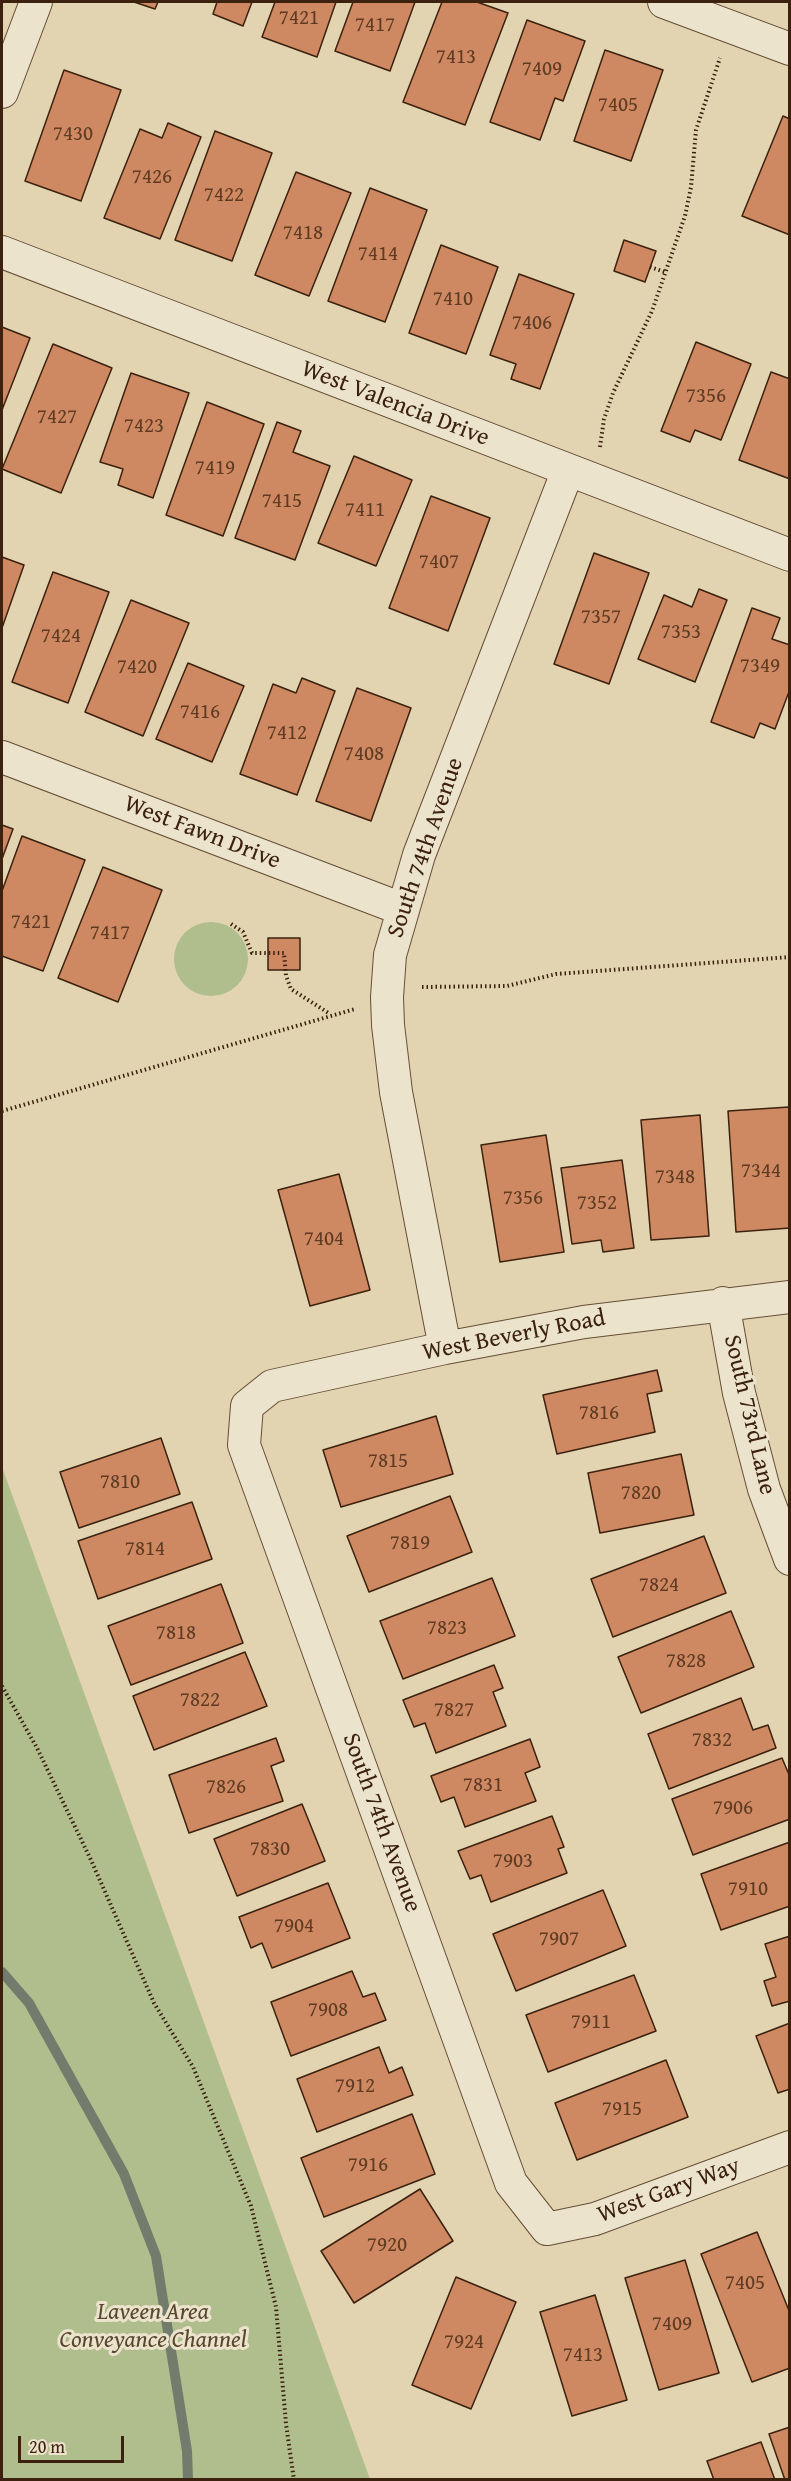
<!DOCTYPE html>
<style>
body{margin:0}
#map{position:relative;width:791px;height:2481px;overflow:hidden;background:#e2d4b0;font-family:"Gentium Book Plus",serif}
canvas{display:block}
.frame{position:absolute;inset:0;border:3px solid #3b210e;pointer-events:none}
.scale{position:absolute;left:18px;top:2436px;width:106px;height:27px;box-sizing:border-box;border:3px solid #3b210e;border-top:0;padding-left:8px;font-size:18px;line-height:21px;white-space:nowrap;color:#3b210e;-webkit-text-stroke:4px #ece3cc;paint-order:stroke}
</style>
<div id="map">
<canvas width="791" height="2481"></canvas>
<div class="frame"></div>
<div class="scale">20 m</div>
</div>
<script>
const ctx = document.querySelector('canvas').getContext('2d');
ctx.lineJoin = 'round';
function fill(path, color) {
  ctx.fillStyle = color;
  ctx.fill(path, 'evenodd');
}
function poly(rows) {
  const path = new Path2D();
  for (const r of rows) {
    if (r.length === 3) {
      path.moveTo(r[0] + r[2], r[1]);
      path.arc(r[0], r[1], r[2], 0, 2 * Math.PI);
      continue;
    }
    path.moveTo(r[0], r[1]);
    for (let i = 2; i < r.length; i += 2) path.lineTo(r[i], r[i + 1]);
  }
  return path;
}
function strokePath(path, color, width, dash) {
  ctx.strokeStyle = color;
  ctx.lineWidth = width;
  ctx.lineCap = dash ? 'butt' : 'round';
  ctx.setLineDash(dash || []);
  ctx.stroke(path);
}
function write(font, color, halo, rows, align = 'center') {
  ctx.font = font + ' "Gentium Book Plus",serif';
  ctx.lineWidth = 6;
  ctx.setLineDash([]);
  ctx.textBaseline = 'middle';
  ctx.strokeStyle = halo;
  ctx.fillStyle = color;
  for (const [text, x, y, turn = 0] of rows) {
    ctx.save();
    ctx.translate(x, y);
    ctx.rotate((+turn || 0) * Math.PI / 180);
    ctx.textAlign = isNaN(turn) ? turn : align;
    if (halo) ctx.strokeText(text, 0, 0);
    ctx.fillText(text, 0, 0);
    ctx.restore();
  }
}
const green = poly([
 [211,959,37],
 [2,1467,191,1987,370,2479,2,2479]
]);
const stream = poly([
 [2,1972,29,2003,124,2174,156,2256,187,2451,188,2480]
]);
const building = poly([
 [134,2,158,2,155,9,134,2],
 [216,2,252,2,243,26,213,14,217,2,216,2],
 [275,2,336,2,317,57,262,37,275,2],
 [353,2,415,2,390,71,335,51,353,2],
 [442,2,477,2,508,13,465,125,403,102,442,2],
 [527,20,585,41,563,101,555,98,540,140,490,122,527,20],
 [605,50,663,70,631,161,574,141,605,50],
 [64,70,121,90,81,201,25,181,64,70],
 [783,116,790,119,790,235,742,216,783,116],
 [168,123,201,137,160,239,104,218,140,129,162,138,168,123],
 [215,131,272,153,232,261,175,240,215,131],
 [296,172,351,193,309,296,255,275,296,172],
 [370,188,427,210,385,322,328,301,370,188],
 [624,240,656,251,645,282,614,271,624,240],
 [441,245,498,267,466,354,409,333,441,245],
 [519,274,574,294,540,389,511,379,516,364,490,355,519,274],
 [2,327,30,338,2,410,2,327],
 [696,342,751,364,721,440,695,430,690,442,661,431,696,342],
 [53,344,112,368,61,493,2,469,53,344],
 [771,372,790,379,790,479,739,460,771,372],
 [131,373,189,393,153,498,118,485,123,469,100,462,131,373],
 [207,402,264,424,223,536,166,515,207,402],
 [277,422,301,431,293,452,330,466,295,560,235,538,277,422],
 [354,456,412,480,376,566,318,543,354,456],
 [431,496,490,518,448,631,389,608,431,496],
 [594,553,649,573,609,684,554,664,594,553],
 [2,557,24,565,2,628,2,557],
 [53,572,109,592,68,703,12,682,53,572],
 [699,589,727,600,695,682,638,659,664,595,692,607,699,589],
 [131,600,189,623,143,736,85,712,131,600],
 [752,608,780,618,772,639,790,645,790,689,775,729,760,723,754,738,711,722,752,608],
 [188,663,244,686,212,762,156,739,188,663],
 [302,678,335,691,297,795,240,774,273,684,296,693,302,678],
 [357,688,411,708,371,821,316,801,357,688],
 [2,825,13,829,2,859,2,825],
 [22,836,85,860,43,971,2,956,2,891,22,836],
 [103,867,162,890,118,1002,58,978,103,867],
 [268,938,300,938,300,970,268,970,268,938],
 [789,1107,790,1228,736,1232,728,1111,789,1107],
 [700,1115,709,1236,651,1240,641,1120,700,1115],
 [546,1135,564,1252,500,1262,481,1145,546,1135],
 [622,1160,634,1248,603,1252,601,1240,572,1244,561,1168,622,1160],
 [339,1174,370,1290,310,1306,278,1190,339,1174],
 [657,1370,662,1391,647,1394,655,1432,557,1454,543,1395,657,1370],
 [436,1416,453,1474,341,1507,323,1450,436,1416],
 [161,1438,180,1494,79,1528,60,1472,161,1438],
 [681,1454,694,1515,600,1533,588,1473,681,1454],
 [450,1496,472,1552,369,1592,347,1536,450,1496],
 [192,1502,212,1559,98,1599,78,1541,192,1502],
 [704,1536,726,1593,613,1637,591,1579,704,1536],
 [492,1578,515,1636,403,1679,380,1621,492,1578],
 [221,1584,243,1643,131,1685,108,1626,221,1584],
 [731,1611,754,1667,641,1713,618,1657,731,1611],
 [245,1652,267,1706,154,1750,133,1696,245,1652],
 [494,1665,503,1688,493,1692,506,1726,436,1753,425,1723,414,1727,403,1700,494,1665],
 [741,1698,753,1730,768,1725,776,1748,669,1789,648,1734,741,1698],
 [276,1738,284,1761,271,1766,283,1801,189,1833,169,1775,276,1738],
 [530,1739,540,1767,525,1773,536,1801,465,1827,454,1797,441,1802,431,1776,530,1739],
 [782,1758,790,1777,790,1819,693,1855,672,1799,782,1758],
 [302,1804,325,1861,237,1896,214,1839,302,1804],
 [552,1816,564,1847,558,1849,567,1873,491,1902,481,1875,470,1879,458,1851,552,1816],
 [790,1842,790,1906,721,1930,701,1874,790,1842],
 [328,1883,350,1938,272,1968,262,1943,251,1948,239,1917,328,1883],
 [603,1890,626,1946,516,1991,493,1934,603,1890],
 [790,1936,790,2001,772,2006,764,1981,776,1977,765,1944,790,1936],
 [352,1971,363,1997,375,1993,386,2020,291,2056,271,2002,352,1971],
 [634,1975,656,2031,548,2072,526,2015,634,1975],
 [790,2023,790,2089,778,2093,756,2036,790,2023],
 [379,2047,389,2073,402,2067,413,2095,317,2132,297,2079,379,2047],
 [666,2060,688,2117,577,2160,555,2103,666,2060],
 [412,2114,435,2174,324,2217,301,2158,412,2114],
 [420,2189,453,2241,354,2303,321,2251,420,2189],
 [757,2232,790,2313,790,2368,752,2382,701,2254,757,2232],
 [685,2260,719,2373,659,2390,625,2278,685,2260],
 [456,2277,516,2302,471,2409,412,2385,456,2277],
 [595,2295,627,2400,572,2416,540,2312,595,2295],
 [790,2427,790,2480,785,2480,769,2434,790,2427],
 [761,2442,775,2480,714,2480,707,2461,761,2442]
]);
const path = poly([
 [650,267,665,272],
 [600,447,604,419,613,393,652,311,685,216,691,187,696,130,720,58],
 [231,924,243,932,252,953,284,953,286,976,291,989,330,1014],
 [422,987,507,986,556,974,790,957],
 [2,1111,355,1009],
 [2,1686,37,1748,91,1860,154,2003,193,2067,251,2206,276,2307,286,2424,294,2480]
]);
const street = poly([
 [664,2,790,49],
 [2,92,36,2],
 [2,252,790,555],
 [2,757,402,909],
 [790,1297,584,1322,445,1348,272,1386,247,1406,244,1445,511,2183,547,2229,595,2219,790,2147],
 [723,1303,739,1393,764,1489,790,1559],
 [445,1348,396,1092,388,1025,387,997,390,955,419,855,568,470]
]);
const numberNames = [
 ["7421",299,19],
 ["7417",375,26],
 ["7413",456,58],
 ["7409",542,70],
 ["7405",618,106],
 ["7430",73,135],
 ["7426",152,178],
 ["7422",224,196],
 ["7418",303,234],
 ["7414",378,255],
 ["7410",453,300],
 ["7406",532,324],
 ["7356",706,397],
 ["7427",57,418],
 ["7423",144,427],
 ["7419",215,469],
 ["7415",282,502],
 ["7411",365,511],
 ["7407",439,563],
 ["7357",601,618],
 ["7353",681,633],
 ["7424",61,637],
 ["7349",760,667],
 ["7420",137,668],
 ["7416",200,713],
 ["7412",287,734],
 ["7408",364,755],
 ["7421",31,923],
 ["7417",110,934],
 ["7344",761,1172],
 ["7348",675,1178],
 ["7356",523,1199],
 ["7352",597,1204],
 ["7404",324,1240],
 ["7816",599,1414],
 ["7815",388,1462],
 ["7810",120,1483],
 ["7820",641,1494],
 ["7819",410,1544],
 ["7814",145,1550],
 ["7824",659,1586],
 ["7823",447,1629],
 ["7818",176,1634],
 ["7828",686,1662],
 ["7822",200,1701],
 ["7827",454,1711],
 ["7832",712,1741],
 ["7831",483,1786],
 ["7826",226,1788],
 ["7906",733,1809],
 ["7830",270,1850],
 ["7903",513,1862],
 ["7910",748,1890],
 ["7904",294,1927],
 ["7907",559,1940],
 ["7908",328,2011],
 ["7911",591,2023],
 ["7912",355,2087],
 ["7915",622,2110],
 ["7916",368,2166],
 ["7920",387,2246],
 ["7405",745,2284],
 ["7409",672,2325],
 ["7924",464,2343],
 ["7413",583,2356]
];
const streetNames = [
 ["West Valencia Drive",395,404,21],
 ["West Fawn Drive",202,833,21],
 ["South 74th Avenue",426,848,-71],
 ["West Beverly Road",514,1336,-11],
 ["South 73rd Lane",749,1415,77],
 ["South 74th Avenue",381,1823,70],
 ["West Gary Way",669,2191,-20]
];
const parkNames = [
 ["Laveen Area",153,2313],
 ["Conveyance Channel",153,2341]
];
fill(green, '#b0bd8d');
strokePath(stream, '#717c6d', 10);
fill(building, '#ce8962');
strokePath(building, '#3b210e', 1.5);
strokePath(street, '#654e36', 34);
strokePath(path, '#3b210e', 4, [1.5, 3]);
strokePath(street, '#ece3cc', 32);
write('21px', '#603b23', null, numberNames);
write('24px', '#3b210e', '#ece3cc', streetNames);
write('italic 24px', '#58482e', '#ece3cc', parkNames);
</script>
